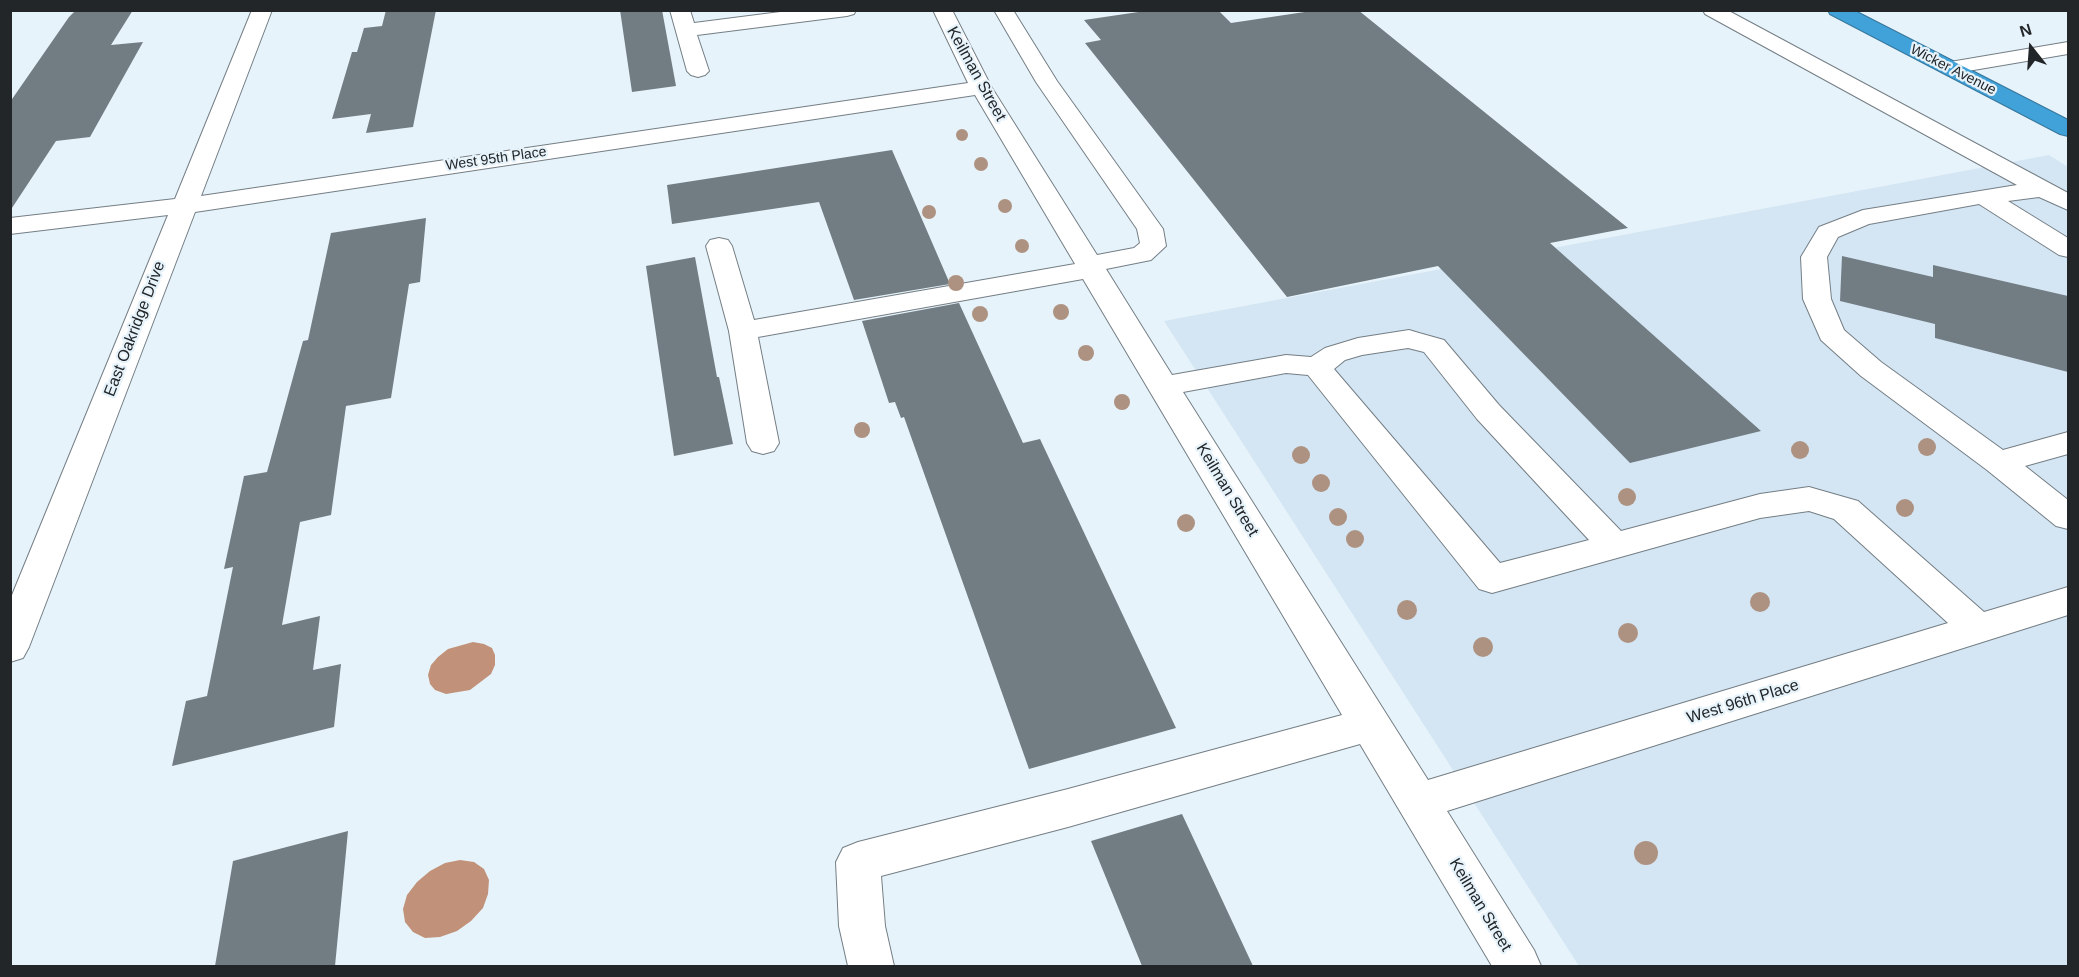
<!DOCTYPE html>
<style>
body{margin:0}
#map{position:relative;width:2079px;height:977px;overflow:hidden;background:#e7f3fa;font-family:Arial,sans-serif}
canvas{display:block}
.frame{position:absolute;inset:0;border:12px solid #222629;pointer-events:none}
.north{position:absolute;left:2001px;top:18px;width:60px;height:60px;-webkit-text-stroke:4px #e7f3fa;paint-order:stroke;rotate:343deg;font-size:16px;font-weight:700;line-height:24px;text-align:center;color:#222629}
.north::after{content:'';display:block;margin:auto;width:21px;height:27px;background:#222629;clip-path:polygon(50% 0,100% 100%,50% 72%,0 100%)}
</style>
<div id="map">
<canvas width="2079" height="977"></canvas>
<div class="frame"></div>
<div class="north">N</div>
</div>
<script>
const ctx = document.querySelector('canvas').getContext('2d');
ctx.lineJoin = 'round';
function fill(path, color) {
  ctx.fillStyle = color;
  ctx.fill(path, 'evenodd');
}
function poly(rows) {
  const path = new Path2D();
  for (const r of rows) {
    path.moveTo(r[0], r[1]);
    for (let i = 2; i < r.length; i += 2) path.lineTo(r[i], r[i + 1]);
  }
  return path;
}
function strokePath(path, color, width, dash) {
  ctx.strokeStyle = color;
  ctx.lineWidth = width;
  ctx.lineCap = dash ? 'butt' : 'round';
  ctx.setLineDash(dash || []);
  ctx.stroke(path);
}
function write(font, color, halo, rows, align = 'center') {
  ctx.font = font + ' Arial,sans-serif';
  ctx.lineWidth = 4.5;
  ctx.setLineDash([]);
  ctx.textBaseline = 'middle';
  ctx.strokeStyle = halo;
  ctx.fillStyle = color;
  for (const [text, x, y, turn = 0] of rows) {
    ctx.save();
    ctx.translate(x, y);
    ctx.rotate((+turn || 0) * Math.PI / 180);
    ctx.textAlign = isNaN(turn) ? turn : align;
    if (halo) ctx.strokeText(text, 0, 0);
    ctx.fillText(text, 0, 0);
    ctx.restore();
  }
}
const built = poly([
 [2049,155,2068,167,2068,966,1579,966,1164,321]
]);
const water = poly([
 [473,642,484,644,492,648,495,655,495,665,491,674,470,690,446,694,435,690,430,684,428,675,431,665,438,657,448,649],
 [460,860,474,862,484,869,489,880,488,894,483,908,471,921,457,931,440,937,425,938,413,932,405,922,403,909,407,895,417,882,430,871,445,863]
]);
const building = poly([
 [76,10,133,10,111,45,143,42,90,137,56,141,10,211,10,102,69,17],
 [386,10,436,10,413,127,366,133,371,114,332,119,352,52,357,52,364,28,382,26],
 [620,10,662,10,676,86,632,92],
 [1152,10,1218,10,1231,23,1318,10,1358,10,1628,228,1550,243,1761,431,1630,463,1438,266,1287,297,1085,43,1101,40,1084,20],
 [892,150,950,284,854,300,819,202,672,224,667,185],
 [426,218,420,282,409,284,391,398,346,406,331,515,300,522,282,625,320,616,313,670,341,664,334,727,172,766,186,701,207,696,233,567,224,569,244,476,267,472,303,341,308,340,331,233],
 [1842,256,1933,277,1933,265,2068,296,2068,372,1935,338,1935,324,1840,301],
 [695,257,717,377,719,377,733,444,674,456,646,266],
 [959,303,1023,443,1040,439,1176,728,1029,769,904,417,901,418,895,402,889,403,862,321],
 [1182,814,1253,966,1142,966,1091,841],
 [348,831,335,966,215,966,233,861]
]);
const minor = poly([
 [252,10,272,10,201,196,968,83,933,10,952,10,992,88,1097,255,1134,248,1140,243,1137,229,1036,82,994,10,1013,10,1057,81,1163,229,1166,246,1151,260,1106,269,1172,375,1286,355,1311,357,1325,348,1358,338,1409,330,1419,333,1444,340,1499,405,1621,531,1760,494,1809,487,1858,501,1984,612,2068,587,2068,615,1447,811,1534,950,1541,966,1492,966,1360,744,1068,827,881,876,885,926,894,966,848,966,839,926,836,862,843,848,858,842,1068,789,1342,715,1083,279,758,337,779,443,774,451,763,454,752,451,747,443,729,331,706,246,710,240,719,238,728,240,732,246,754,320,1075,264,975,95,195,212,29,647,23,658,10,662,10,600,168,215,10,234,10,218,175,199,252,10],
 [1408,348,1424,352,1477,419,1589,540,1500,563,1334,369,1345,360,1362,355,1408,348],
 [1286,373,1308,375,1479,589,1492,593,1760,518,1809,511,1834,519,1948,623,1428,780,1183,392,1286,373],
 [670,10,690,10,694,23,796,10,856,10,854,14,847,16,697,35,709,71,705,75,698,77,691,75,687,71,670,10],
 [1703,10,1727,10,2068,193,2068,210,2039,197,2008,201,2068,238,2068,257,2059,255,1979,204,1869,224,1838,237,1827,257,1831,299,1844,330,1881,362,2003,450,2068,432,2068,454,2025,466,2068,500,2068,529,2056,526,1987,470,1861,376,1821,340,1803,299,1801,257,1819,227,1863,210,2017,185,1705,14,1703,10],
 [2068,42,2068,54,1950,74,1943,72,1939,68,1943,64,1950,62,2068,42]
]);
const highway = poly([
 [1828,10,1853,10,2068,120,2068,136,2060,134,1830,14,1828,10]
]);
const trees = [
 [962,135,6],
 [981,164,7],
 [1005,206,7],
 [929,212,7],
 [1022,246,7],
 [956,283,8],
 [1061,312,8],
 [980,314,8],
 [1086,353,8],
 [1122,402,8],
 [862,430,8],
 [1927,447,9],
 [1800,450,9],
 [1301,455,9],
 [1321,483,9],
 [1627,497,9],
 [1905,508,9],
 [1338,517,9],
 [1186,523,9],
 [1355,539,9],
 [1760,602,10],
 [1407,610,10],
 [1628,633,10],
 [1483,647,10],
 [1646,853,12]
];
const farStreetnames = [
 ["Wicker Avenue",1953,70,27],
 ["West 95th Place",496,159,-8]
];
const streetNames = [
 ["Keilman Street",976,74,61],
 ["East Oakridge Drive",135,329,-69],
 ["Keilman Street",1227,490,59],
 ["West 96th Place",1743,702,-17],
 ["Keilman Street",1480,905,59]
];
fill(built, '#d4e6f3');
fill(water, '#c19279');
fill(building, '#727c83');
strokePath(minor, '#747e85', 2);
strokePath(highway, '#36769b', 2);
fill(minor, '#fff');
fill(highway, '#41a1d9');
ctx.fillStyle = '#ae9281';
for (const [x, y, r] of trees) {
  ctx.beginPath();
  ctx.arc(x, y, r, 0, 2 * Math.PI);
  ctx.fill();
}
write('14px', '#222629', '#e7f3fa', farStreetnames);
write('16px', '#222629', '#e7f3fa', streetNames);
</script>
